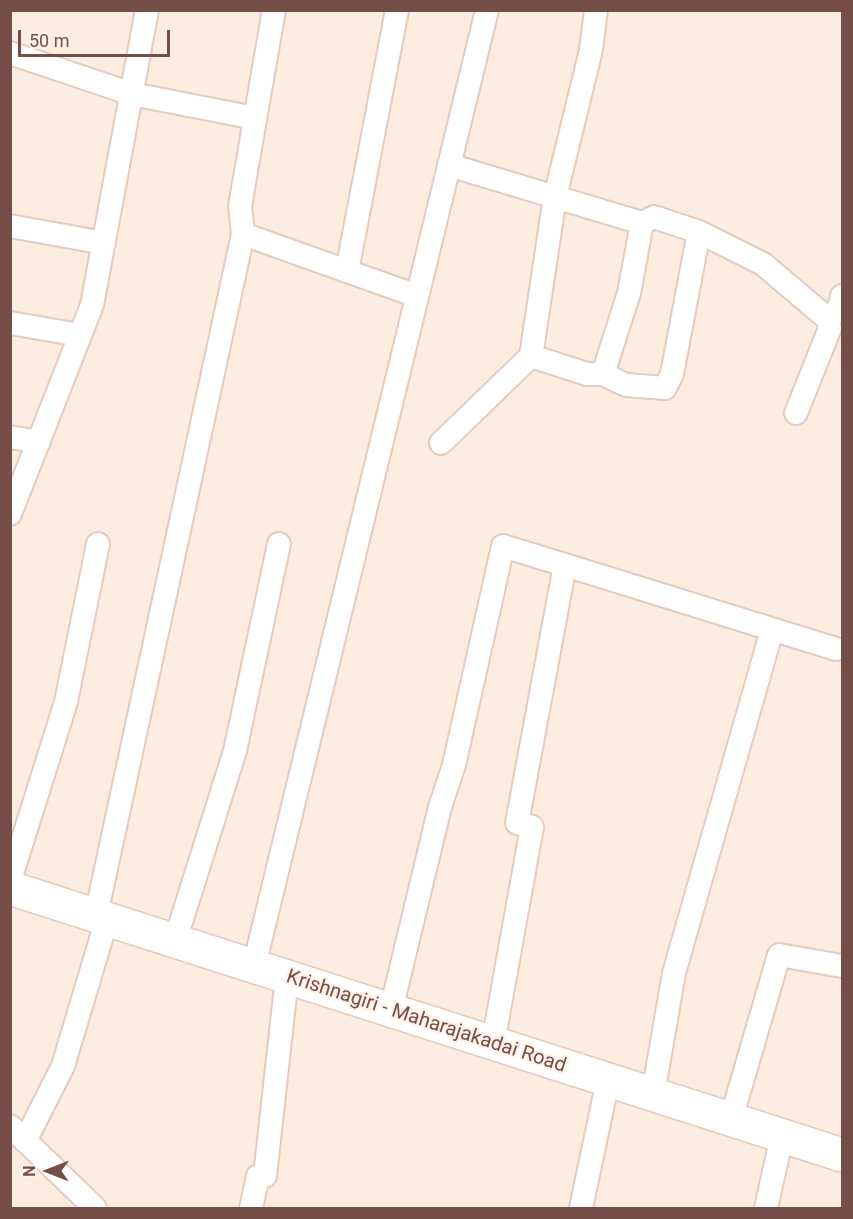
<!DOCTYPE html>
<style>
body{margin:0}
#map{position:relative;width:853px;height:1219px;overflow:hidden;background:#fdede1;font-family:Roboto,sans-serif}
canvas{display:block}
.frame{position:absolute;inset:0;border:12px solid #754f47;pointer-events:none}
.north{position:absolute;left:18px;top:1141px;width:60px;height:60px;-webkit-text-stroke:4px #fff2e8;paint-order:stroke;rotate:270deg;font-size:16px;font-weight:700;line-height:24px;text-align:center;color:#754f47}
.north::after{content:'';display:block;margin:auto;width:21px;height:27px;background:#754f47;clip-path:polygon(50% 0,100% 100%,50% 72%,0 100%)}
.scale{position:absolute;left:18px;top:30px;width:152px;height:27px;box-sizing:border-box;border:3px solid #754f47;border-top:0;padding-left:8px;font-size:18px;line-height:21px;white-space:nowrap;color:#754f47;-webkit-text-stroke:4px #fff2e8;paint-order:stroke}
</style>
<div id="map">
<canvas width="853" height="1219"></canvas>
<div class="frame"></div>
<div class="north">N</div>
<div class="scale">50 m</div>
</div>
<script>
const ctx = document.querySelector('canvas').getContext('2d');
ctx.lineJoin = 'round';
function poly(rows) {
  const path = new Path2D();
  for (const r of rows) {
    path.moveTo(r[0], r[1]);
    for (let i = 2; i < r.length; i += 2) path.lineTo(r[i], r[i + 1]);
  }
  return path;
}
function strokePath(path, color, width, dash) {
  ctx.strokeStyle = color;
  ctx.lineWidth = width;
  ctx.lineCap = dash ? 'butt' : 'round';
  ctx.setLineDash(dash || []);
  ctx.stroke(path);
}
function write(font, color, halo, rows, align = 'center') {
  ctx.font = font + ' Roboto,sans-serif';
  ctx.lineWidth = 4.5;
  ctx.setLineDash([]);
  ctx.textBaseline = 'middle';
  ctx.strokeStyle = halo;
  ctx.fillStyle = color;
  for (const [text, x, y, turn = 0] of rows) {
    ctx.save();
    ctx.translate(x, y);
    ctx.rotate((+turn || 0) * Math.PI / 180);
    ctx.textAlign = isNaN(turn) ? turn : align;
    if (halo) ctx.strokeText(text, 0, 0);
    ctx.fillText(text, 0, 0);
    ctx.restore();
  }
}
const street = poly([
 [10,53,132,94,255,118],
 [449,165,642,223,654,217,699,232,763,264,828,319,830,328,796,413],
 [10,226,104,243],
 [243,234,417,296],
 [347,271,397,10],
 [828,319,839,308,842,296],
 [10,323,80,335],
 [531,356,587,374,603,374,626,385,665,388,672,374,699,232],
 [603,374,629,293,642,223],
 [10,437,39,442],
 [441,443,531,356,555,197,591,50,596,10],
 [10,514,92,305,147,10],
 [10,880,66,702,98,544],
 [96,915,243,234,240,206,274,10],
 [175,941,235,751,279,544],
 [254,966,487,10],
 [391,1010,440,807,454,765,503,546,565,565],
 [493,1043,532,827,517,823,565,565,836,649],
 [653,1094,674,973,772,630],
 [731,1119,779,955,842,966],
 [10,1126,95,1208],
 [25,1141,63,1066,107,919],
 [265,1176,287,977],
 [251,1208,258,1176],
 [581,1208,608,1080],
 [766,1208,782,1136]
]);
const secondary = poly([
 [10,888,842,1155]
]);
const streetNames = [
 ["Krishnagiri - Maharajakadai Road",426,1022,18]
];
strokePath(street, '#e4cabf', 26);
strokePath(secondary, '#e9c9bc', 36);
strokePath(street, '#fff', 22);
strokePath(secondary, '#fff', 33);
write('20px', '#754f47', '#fff2e8', streetNames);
</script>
